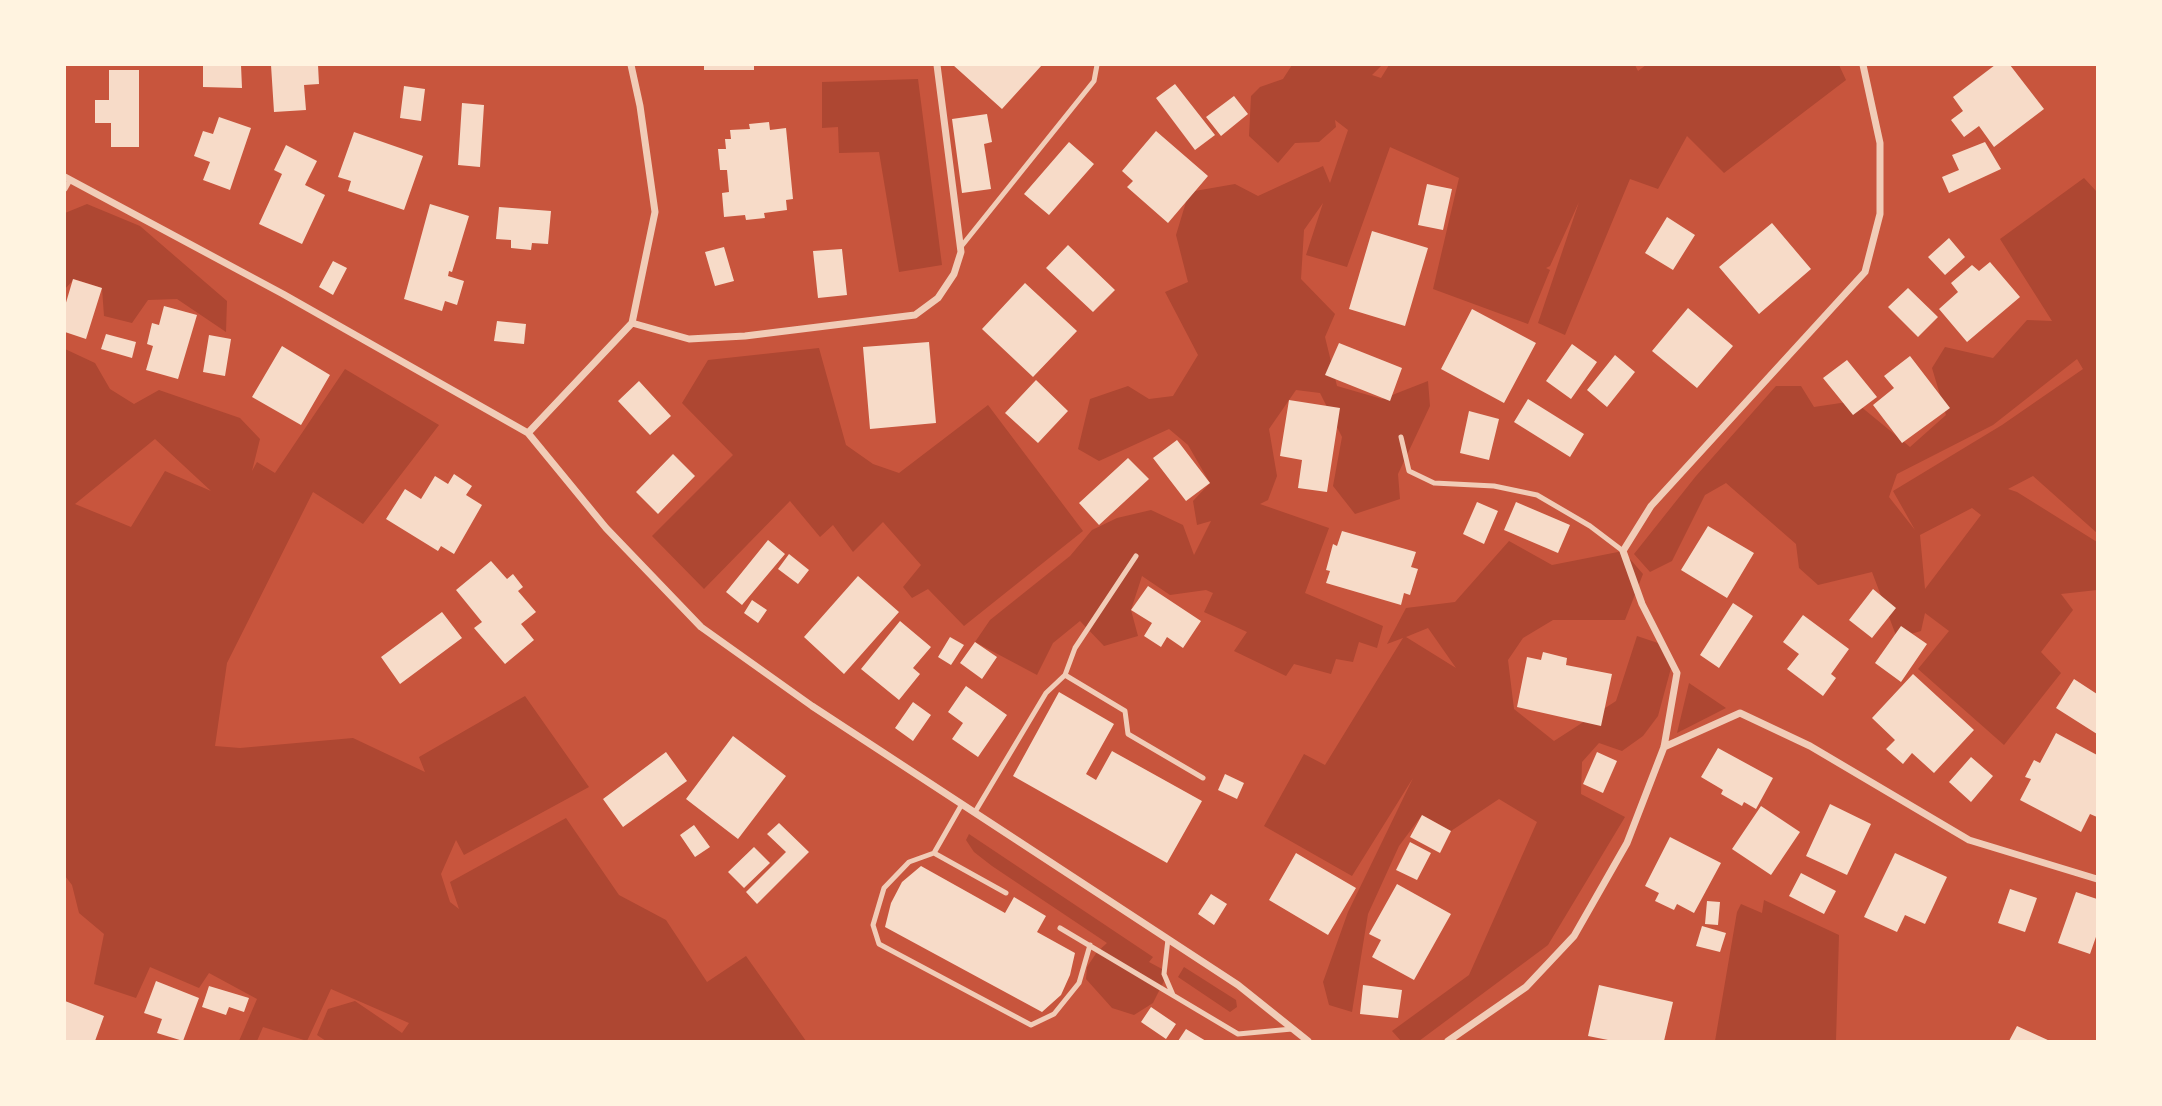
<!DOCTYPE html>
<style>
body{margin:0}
#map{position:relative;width:2162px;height:1106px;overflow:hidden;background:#c8553d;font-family:"DM Sans",sans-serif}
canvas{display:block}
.frame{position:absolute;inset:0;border:66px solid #fff3e0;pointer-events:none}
</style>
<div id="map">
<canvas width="2162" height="1106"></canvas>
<div class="frame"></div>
</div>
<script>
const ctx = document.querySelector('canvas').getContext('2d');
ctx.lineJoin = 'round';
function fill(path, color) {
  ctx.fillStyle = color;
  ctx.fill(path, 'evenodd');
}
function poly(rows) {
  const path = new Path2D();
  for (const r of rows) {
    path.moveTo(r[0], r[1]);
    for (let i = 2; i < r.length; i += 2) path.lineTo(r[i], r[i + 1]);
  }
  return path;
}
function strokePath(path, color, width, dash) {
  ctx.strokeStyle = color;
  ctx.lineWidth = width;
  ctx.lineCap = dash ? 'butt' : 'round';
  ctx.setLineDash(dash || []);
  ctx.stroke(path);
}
const green = poly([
 [1292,65,1382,65,1372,75,1381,78,1389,65,1635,65,1638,71,1646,65,1839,65,1846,80,1724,173,1687,136,1658,189,1630,179,1565,335,1538,323,1579,202,1550,266,1546,268,1550,270,1528,324,1433,289,1459,178,1390,147,1347,267,1306,255,1323,203,1304,230,1301,279,1335,314,1325,337,1337,386,1382,399,1428,381,1430,406,1398,474,1400,499,1355,514,1333,486,1342,437,1320,393,1296,390,1269,429,1277,476,1268,500,1260,504,1329,528,1305,593,1383,626,1377,648,1359,642,1353,662,1336,659,1331,674,1294,664,1286,676,1234,651,1247,632,1204,612,1213,593,1206,590,1170,595,1142,576,1131,610,1138,636,1104,646,1080,621,1053,643,1037,675,975,642,990,620,1070,556,1092,530,1117,518,1151,510,1183,525,1194,555,1211,521,1197,525,1193,501,1210,483,1188,445,1169,429,1099,461,1078,449,1090,399,1128,386,1149,399,1173,396,1198,355,1165,292,1188,282,1176,235,1189,192,1235,184,1258,196,1323,166,1330,183,1348,130,1335,120,1336,127,1319,142,1295,143,1278,163,1249,136,1251,96,1260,87,1283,79],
 [918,79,942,265,899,272,879,152,839,153,838,127,822,128,822,82],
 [2084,178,2097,192,2097,533,2033,476,2008,489,2017,492,2097,542,2097,590,2061,594,2073,610,2041,652,2061,673,2004,745,1918,669,1949,631,1925,613,1921,631,1897,638,1872,572,1818,585,1799,568,1796,544,1726,483,1705,495,1672,561,1650,572,1634,554,1696,476,1776,386,1801,386,1814,407,1854,401,1910,447,1946,415,1932,368,1945,347,1993,358,2027,320,2052,321,2000,239],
 [2077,359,2083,369,2002,425,1893,491,1915,530,1889,497,1897,474,1993,425],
 [1972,508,1981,515,1925,589,1920,535],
 [87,204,140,226,227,301,226,332,177,299,148,300,132,323,104,316,102,288,74,279,65,289,65,213],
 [819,348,846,445,873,464,899,473,988,405,1083,531,964,626,928,589,912,598,903,587,921,565,883,522,853,552,833,525,820,537,790,501,704,589,652,536,733,455,682,403,708,360],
 [65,349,95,363,110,389,134,404,159,390,240,418,260,439,252,471,257,462,275,473,345,369,439,425,363,524,313,492,227,663,215,746,240,748,353,738,425,772,419,757,525,696,589,787,464,855,456,840,441,874,450,902,459,909,450,882,566,818,619,895,666,920,707,982,746,956,806,1041,326,1041,317,1035,328,1009,355,1001,402,1033,409,1023,331,989,307,1041,263,1027,257,1041,239,1041,257,999,209,973,199,988,150,967,136,998,94,984,104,934,79,913,72,885,65,876],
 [155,439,211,491,165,471,131,527,75,504],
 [1509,541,1552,565,1623,551,1643,574,1625,620,1553,620,1523,638,1508,660,1514,709,1554,741,1616,701,1637,636,1661,644,1671,668,1658,716,1643,736,1622,751,1599,743,1582,762,1581,794,1625,817,1548,945,1419,1041,1401,1041,1392,1031,1469,975,1537,822,1499,799,1451,831,1422,815,1399,846,1368,914,1352,1012,1329,1005,1323,982,1348,912,1413,778,1352,876,1264,826,1304,754,1325,765,1403,638,1387,644,1406,608,1455,602],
 [1428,628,1456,668,1406,637],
 [1689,683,1726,708,1677,733],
 [969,834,1153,957,1149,962,1162,969,1164,981,1153,1003,1134,1015,1112,1008,1086,979,1087,967,1097,952,1107,943,992,866,974,852,966,840],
 [1764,900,1839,935,1836,1041,1715,1041,1737,912,1741,904,1762,913],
 [1184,967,1236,1000,1237,1007,1230,1012,1178,977]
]);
const building = poly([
 [203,65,241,65,242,88,203,87],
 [271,65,318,65,319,84,304,85,306,110,274,112],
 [704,65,754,65,754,70,704,70],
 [953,65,1042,65,1002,109],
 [1995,65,2010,65,2044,109,1994,147,1979,126,1964,137,1951,120,1963,111,1953,97],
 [109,70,139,70,139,147,111,147,111,123,95,123,95,100,109,100],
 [1175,84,1215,135,1195,150,1156,98],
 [404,86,425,89,421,121,400,118],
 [1234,96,1248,114,1221,136,1206,117],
 [462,103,484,105,480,167,458,165],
 [987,114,992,142,984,144,991,189,962,193,952,119],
 [219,117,251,128,230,190,203,180,210,162,194,156,203,131,213,134],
 [769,122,770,130,786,128,793,199,786,200,787,210,764,213,765,218,746,220,745,215,724,217,722,193,729,192,727,170,720,170,718,149,726,149,725,139,731,139,730,130,750,129,749,124],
 [1156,131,1208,176,1168,223,1127,187,1133,181,1122,171],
 [354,132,423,156,404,210,348,191,351,181,338,177],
 [1069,142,1094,164,1049,215,1024,194],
 [1985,142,2001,169,1949,193,1942,177,1959,170,1952,155],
 [286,145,317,161,305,185,325,195,302,244,259,224,282,174,274,170],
 [1427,184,1452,189,1443,230,1418,225],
 [430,204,469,216,452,272,449,271,448,276,464,281,457,305,445,301,442,311,404,299],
 [499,207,551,211,548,244,532,243,531,250,511,248,511,240,496,239],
 [1667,217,1695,235,1673,270,1645,253],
 [1772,223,1811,269,1759,314,1719,267],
 [1372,231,1428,248,1405,326,1349,309],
 [1949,238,1965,257,1945,275,1928,257],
 [1068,245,1115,290,1093,312,1046,268],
 [724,247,734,281,715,286,705,252],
 [842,249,847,295,818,298,813,251],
 [333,261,347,268,333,295,319,287],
 [1990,262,2020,297,1967,342,1939,309,1958,292,1951,283,1972,265,1979,271],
 [73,279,102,288,86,339,65,332,65,306],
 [1025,283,1077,331,1033,377,982,329],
 [1908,288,1938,317,1918,337,1888,307],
 [164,306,197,315,178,379,146,370,153,346,147,344,152,323,159,325],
 [1688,308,1733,346,1697,388,1652,351],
 [1472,309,1536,343,1504,403,1441,369],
 [497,321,526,324,524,344,494,341],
 [106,334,136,342,132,358,101,349],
 [209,335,231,339,225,376,203,372],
 [929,342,936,423,870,429,863,347],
 [1339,343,1402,368,1390,401,1325,375],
 [1572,344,1597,362,1571,399,1546,381],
 [282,346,330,375,301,425,252,397],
 [1615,355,1635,372,1607,407,1587,390],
 [1910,356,1950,408,1902,443,1873,405,1894,388,1884,376],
 [1847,360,1877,397,1853,415,1823,378],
 [1036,380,1068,411,1038,443,1005,413],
 [639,381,671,416,650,435,618,401],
 [1528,399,1584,434,1570,457,1514,422],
 [1289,400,1340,408,1327,492,1298,488,1302,460,1280,456],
 [1469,411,1499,419,1489,460,1460,453],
 [1177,440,1210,483,1186,501,1153,458],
 [673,454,695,476,658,514,636,492],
 [1128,458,1149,479,1099,525,1079,503],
 [454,474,472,486,466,495,482,505,454,554,441,546,438,551,386,519,405,489,421,499,435,476,448,484],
 [1477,502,1498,511,1484,544,1463,534],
 [1516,502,1570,525,1558,553,1504,530],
 [1708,526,1754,553,1727,598,1681,570],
 [1342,531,1416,552,1411,567,1418,569,1410,595,1404,593,1401,605,1326,583,1330,571,1326,570,1333,544,1337,546],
 [768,540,785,554,742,605,726,592],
 [789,554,809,570,798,584,778,569],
 [491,561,507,579,513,574,523,587,518,591,536,612,521,624,534,640,505,664,474,628,482,622,456,590],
 [858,576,899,612,844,674,804,637],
 [1148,586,1201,621,1183,648,1167,637,1161,647,1144,636,1152,623,1131,610],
 [1873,589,1896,608,1872,638,1849,620],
 [752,600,767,610,758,623,744,613],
 [1733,603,1753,616,1719,668,1700,655],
 [442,612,462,638,400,684,381,657],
 [1803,615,1849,649,1831,674,1836,678,1823,696,1787,669,1799,654,1783,642],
 [900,621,931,647,913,668,920,674,899,700,861,669],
 [1901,626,1927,644,1901,682,1875,663],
 [950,637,964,645,951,665,938,657],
 [975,642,997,657,982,679,960,663],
 [1543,652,1567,658,1566,665,1612,674,1601,726,1517,707,1527,657,1541,660],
 [1913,674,1974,730,1934,773,1912,753,1903,764,1886,749,1895,740,1872,718],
 [2074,679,2097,694,2097,734,2056,708],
 [966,686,1007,715,978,757,952,739,963,723,948,712],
 [1059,692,1114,724,1086,774,1096,780,1112,751,1202,801,1167,863,1013,776],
 [913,702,931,715,913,741,895,728],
 [2056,733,2097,755,2097,817,2090,814,2081,832,2020,800,2031,779,2025,777,2034,760,2040,763],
 [733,736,786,776,738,839,686,799],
 [1718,748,1773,778,1756,809,1744,802,1742,806,1721,794,1723,790,1701,777],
 [666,752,687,781,623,827,603,799],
 [1597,752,1617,761,1603,793,1583,784],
 [1971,757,1993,776,1971,802,1949,782],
 [1225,774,1244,783,1237,799,1218,790],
 [1830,804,1871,824,1847,875,1806,856],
 [1761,806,1800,832,1771,875,1732,849],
 [1422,815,1451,831,1440,853,1410,837],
 [779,823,809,852,757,904,746,892,786,852,767,834],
 [694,825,710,847,695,857,680,835],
 [1670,837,1721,863,1694,913,1677,904,1674,910,1655,901,1659,893,1645,886],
 [1410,842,1431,853,1417,880,1396,870],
 [754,847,770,863,744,888,728,872],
 [1296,853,1356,888,1328,935,1269,900],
 [1895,853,1947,877,1925,924,1905,915,1897,932,1864,917],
 [921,866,1005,913,1014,897,1046,916,1037,932,1075,953,1070,975,1061,995,1042,1012,885,927,891,903,902,882],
 [1801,873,1836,891,1824,914,1789,896],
 [1397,884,1451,914,1414,980,1372,957,1381,940,1369,934],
 [2010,889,2037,898,2025,932,1998,923],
 [2076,892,2097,899,2097,934,2090,954,2058,943],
 [1211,894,1227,904,1214,925,1198,914],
 [1707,901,1720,902,1718,925,1705,924],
 [1702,926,1726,933,1720,952,1696,946],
 [156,981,199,998,183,1041,157,1033,162,1019,144,1013],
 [1363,985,1402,990,1398,1018,1360,1014],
 [1599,985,1673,1002,1664,1041,1613,1041,1588,1036],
 [209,986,249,998,244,1012,229,1007,226,1015,202,1007],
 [65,1001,104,1016,95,1041,65,1041],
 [1151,1007,1176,1024,1166,1039,1141,1022],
 [2017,1026,2050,1041,2009,1041],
 [1186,1029,1206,1041,1178,1041]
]);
const service = poly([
 [65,189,70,180],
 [960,248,1094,81,1097,65],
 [1401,437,1409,471,1434,483,1494,486,1537,495,1590,526,1623,551],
 [1065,675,1075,648,1136,556],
 [975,812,1046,693,1065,675,1125,711,1128,734,1203,778],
 [934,853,962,804],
 [1006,893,934,853,909,862,884,888,873,925,879,944,1031,1025,1054,1014,1079,983,1090,945],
 [1060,928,1238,1034,1292,1029],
 [1168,939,1164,974,1173,995]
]);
const minor = poly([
 [631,65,640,106,655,212,632,323],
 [65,177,283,294,528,433,606,528,701,627,812,706,1238,985,1308,1041],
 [528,433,632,323,689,339,745,336,915,315,938,298,954,274,961,252,937,65],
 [1664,747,1740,713,1810,746,1969,840,2097,879],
 [1448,1041,1526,987,1574,936,1627,843,1664,747,1677,673,1642,604,1623,551,1651,506,1865,272,1880,214,1880,143,1863,65]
]);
fill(green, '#ae4732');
fill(building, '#f7dbc8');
strokePath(service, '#f1ccb7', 5);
strokePath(minor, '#f1ccb7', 7);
</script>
